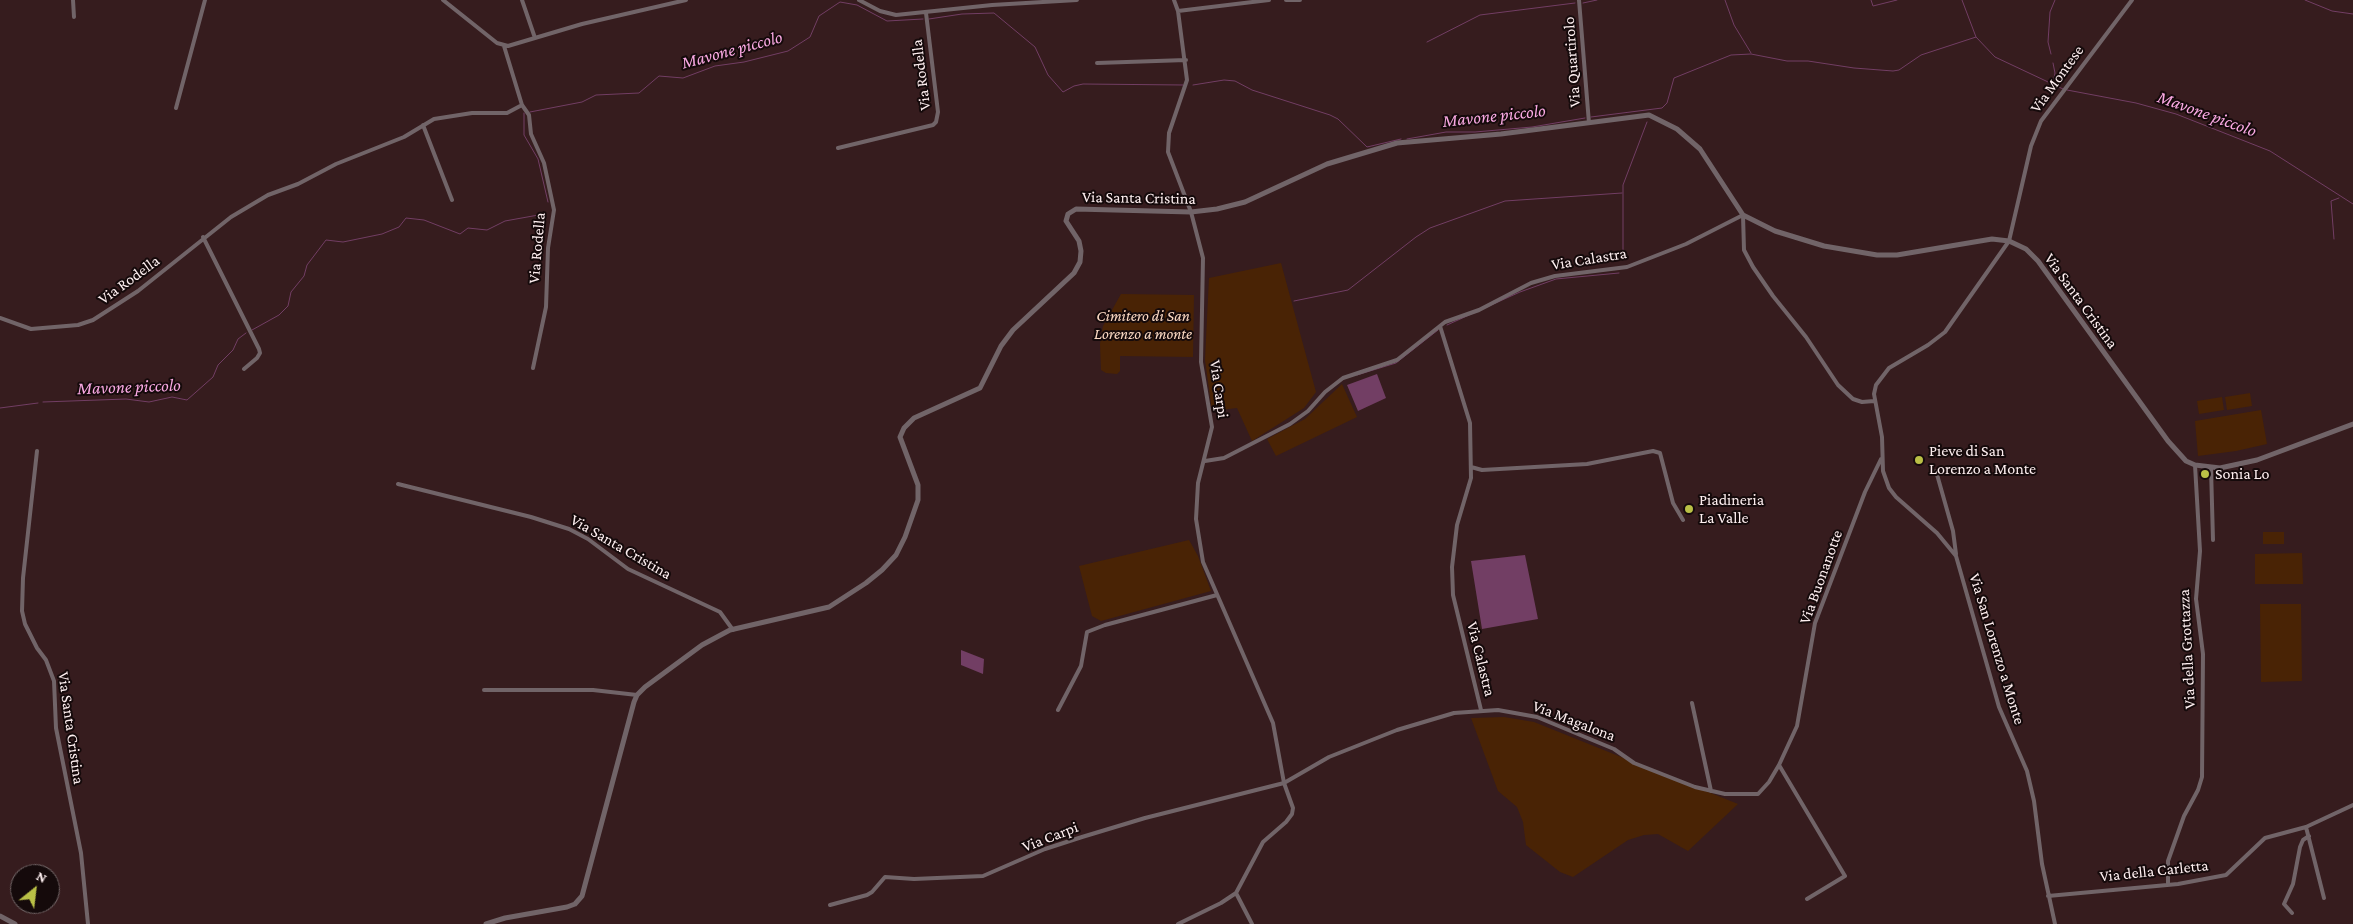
<!DOCTYPE html>
<style>
body{margin:0}
#map{position:relative;width:2353px;height:924px;overflow:hidden;background:#361c1e;font-family:"Crimson Pro",serif}
canvas{display:block}
.north{position:absolute;left:10px;top:864px;width:50px;height:50px;box-sizing:border-box;background:#150a0b;border:1px solid #726667;border-radius:50%;rotate:29deg;font-size:14px;font-weight:700;line-height:20px;text-align:center;color:#feeff0}
.north::after{content:'';display:block;margin:auto;width:18px;height:22px;background:#bac046;clip-path:polygon(50% 0,100% 100%,50% 72%,0 100%)}
</style>
<div id="map">
<canvas width="2353" height="924"></canvas>
<div class="north">N</div>
</div>
<script>
const ctx = document.querySelector('canvas').getContext('2d');
ctx.lineJoin = 'round';
function fill(path, color) {
  ctx.fillStyle = color;
  ctx.fill(path, 'evenodd');
}
function poly(rows) {
  const path = new Path2D();
  for (const r of rows) {
    path.moveTo(r[0], r[1]);
    for (let i = 2; i < r.length; i += 2) path.lineTo(r[i], r[i + 1]);
  }
  return path;
}
function strokePath(path, color, width, dash) {
  ctx.strokeStyle = color;
  ctx.lineWidth = width;
  ctx.lineCap = dash ? 'butt' : 'round';
  ctx.setLineDash(dash || []);
  ctx.stroke(path);
}
function write(font, color, halo, rows, align = 'center') {
  ctx.font = font + ' "Crimson Pro",serif';
  ctx.lineWidth = 4;
  ctx.setLineDash([]);
  ctx.textBaseline = 'middle';
  ctx.strokeStyle = halo;
  ctx.fillStyle = color;
  for (const [text, x, y, turn = 0] of rows) {
    ctx.save();
    ctx.translate(x, y);
    ctx.rotate((+turn || 0) * Math.PI / 180);
    ctx.textAlign = isNaN(turn) ? turn : align;
    if (halo) ctx.strokeText(text, 0, 0);
    ctx.fillText(text, 0, 0);
    ctx.restore();
  }
}
const green = poly([
 [1281,263,1316,392,1304,408,1252,441,1237,408,1212,411,1205,360,1209,278],
 [1121,294,1194,295,1193,357,1120,356,1120,371,1117,374,1106,373,1101,370,1100,344,1103,326],
 [1342,384,1357,417,1276,456,1267,439,1305,419],
 [2250,393,2252,406,2227,410,2225,397],
 [2222,397,2224,410,2199,414,2197,401],
 [2261,410,2267,444,2236,451,2198,456,2195,421],
 [2263,532,2284,532,2284,544,2263,544],
 [1189,540,1198,556,1211,591,1101,621,1092,616,1079,566],
 [2302,553,2303,584,2255,584,2255,554],
 [2260,604,2301,604,2302,681,2261,682],
 [1504,717,1534,722,1738,804,1688,851,1658,834,1644,835,1628,840,1573,877,1560,872,1526,845,1523,822,1517,807,1498,791,1471,718]
]);
const water = poly([
 [1377,374,1386,398,1358,411,1347,385],
 [1525,555,1538,619,1482,629,1471,561],
 [961,650,984,659,983,674,961,665]
]);
const stream = poly([
 [1725,0,1734,25,1751,53],
 [1871,0,1873,6,1897,0],
 [1962,0,1976,37],
 [2305,0,2332,11,2353,14],
 [1583,3,1597,0],
 [929,19,962,14,994,13,1035,47,1048,75,1063,92,1074,86,1083,84,1183,85],
 [1427,42,1480,15,1575,3],
 [2051,54,2048,42,2050,12,2055,0],
 [2053,63,2055,73,2053,84],
 [1193,85,1224,80,1235,81,1252,90,1330,115,1338,119,1367,147,1401,139],
 [2067,90,2136,103,2176,114,2270,151,2353,204],
 [530,112,582,102,596,95,639,93,659,76,683,78,715,66,744,62,788,51,810,37,819,16,840,2,857,5,887,21,923,19],
 [524,113,524,135,538,159,548,202],
 [1591,117,1662,108,1667,103,1674,78,1731,55,1751,54,1787,61,1808,61,1854,68,1893,71,1899,70,1921,55,1976,37,1995,57,2063,89],
 [1407,139,1446,132,1475,132,1532,127,1585,118],
 [2334,239,2331,201,2339,198],
 [1623,258,1623,185,1647,122],
 [1294,301,1348,290,1416,237,1430,228,1505,201,1622,193],
 [1447,325,1520,292,1556,279,1619,273],
 [252,330,279,315,288,306,291,292,304,276,307,265,326,240,343,242,382,234,399,227,406,218,424,220,460,234,468,228,487,230,505,221,544,214],
 [1357,375,1396,363,1438,330],
 [43,402,126,399,149,402,172,397,187,400,213,377,218,365,233,350,238,339,246,333],
 [0,408,38,403]
]);
const minor = poly([
 [73,0,74,17],
 [443,0,497,43,508,46,582,24,686,0],
 [522,0,535,38],
 [859,0,880,11,896,15,992,5,1077,0],
 [1174,0,1178,11,1187,80,1169,133,1168,152,1191,212,1203,258,1201,362,1212,427,1198,483,1196,519,1203,562,1273,723,1284,783,1293,808,1292,814,1286,822,1263,842,1236,893,1221,903,1178,924],
 [1286,0,1300,0],
 [1579,0,1589,123],
 [1178,11,1269,0],
 [504,46,522,105,529,115,531,134,544,163,554,210,548,248,546,307,533,368],
 [1097,63,1186,60],
 [176,108,205,0],
 [423,125,452,200],
 [838,148,933,125,936,122,938,112,926,13],
 [1743,215,1744,250,1753,267,1773,296,1806,337,1838,385,1853,399,1862,402,1874,401],
 [203,237,259,349,260,353,257,358,244,369],
 [0,318,31,329,78,325,93,320,138,291,231,217,268,195,298,184,336,164,404,137,434,119,472,113,507,113,522,105],
 [1440,326,1470,423,1471,478,1457,525,1452,567,1453,595,1481,710],
 [37,451,23,578,22,611,25,624,37,648,46,660,54,681,56,728,81,853,88,924],
 [1205,461,1224,458,1290,424,1308,411,1325,392,1343,378,1397,360,1445,322,1479,310,1531,283,1555,276,1627,267,1686,244,1743,215],
 [1471,467,1482,470,1587,464,1653,451,1660,453,1673,503,1683,520],
 [2211,468,2213,540],
 [1936,471,1953,531,1956,554],
 [398,484,531,517,569,529,588,539,628,569,720,612,733,630],
 [484,690,593,690,637,695],
 [1692,703,1711,791],
 [1058,710,1081,666,1087,632,1105,625,1217,595],
 [1779,765,1845,876,1807,899],
 [2306,827,2324,898],
 [2168,885,2168,861,2184,816,2198,790,2202,777,2203,654,2196,599,2200,551,2195,465],
 [1236,893,1252,924],
 [2048,896,2178,884,2226,875,2265,838,2306,827,2353,805],
 [830,905,867,895,872,892,885,877,914,879,983,876,1045,849,1082,837,1145,818,1284,783,1329,757,1397,730,1454,713,1498,710,1537,717,1614,749,1634,763,1695,787,1725,794,1758,794,1769,782,1779,765,1797,726,1815,623,1865,492,1881,459],
 [2292,913,2284,904,2293,884,2300,847,2303,840,2309,836],
 [2055,924,2042,864,2034,801,2027,771,1999,707,1956,556,1937,533,1896,497,1889,488,1883,471,1882,437,1874,394,1876,385,1889,368,1928,345,1945,332,2009,241,2031,146,2041,121,2132,0]
]);
const tertiary = poly([
 [0,916,15,924],
 [486,924,505,918,567,907,575,904,582,896,634,702,637,695,645,687,702,645,730,630,829,607,866,583,882,570,896,555,905,537,918,500,918,485,900,437,904,428,914,418,980,388,1001,346,1013,330,1074,273,1080,262,1081,251,1079,241,1066,221,1068,214,1076,209,1191,212,1217,209,1245,202,1327,164,1397,143,1501,134,1649,115,1677,129,1700,149,1743,215,1775,231,1824,246,1877,255,1897,255,1992,239,2009,241,2026,249,2038,261,2168,441,2186,461,2195,465,2220,468,2257,460,2353,424]
]);
const markers = [
 [1919,460,5,"#bac046"],
 [2205,474,5,"#bac046"],
 [1689,509,5,"#bac046"]
];
const streetNames = [
 ["Via Quartirolo",1572,62,-94],
 ["Via Rodella",921,75,-97],
 ["Via Montese",2057,79,-54],
 ["Via Santa Cristina",1139,198,1],
 ["Via Rodella",537,248,-85],
 ["Via Calastra",1589,259,-9],
 ["Via Rodella",129,280,-36],
 ["Via Santa Cristina",2081,301,54],
 ["Via Carpi",1219,389,82],
 ["Via Santa Cristina",621,547,30],
 ["Via Buonanotte",1821,577,-70],
 ["Via San Lorenzo a Monte",1997,649,73],
 ["Via della Grottazza",2187,649,-93],
 ["Via Calastra",1481,659,76],
 ["Via Magalona",1574,721,21],
 ["Via Santa Cristina",71,728,82],
 ["Via Carpi",1050,837,-21],
 ["Via della Carletta",2154,871,-6]
];
const parkNames = [
 ["Cimitero di San",1143,316],
 ["Lorenzo a monte",1143,334]
];
const poiNames = [
 ["Pieve di San",1929,451],
 ["Lorenzo a Monte",1929,469],
 ["Sonia Lo",2215,474],
 ["Piadineria",1699,500],
 ["La Valle",1699,518]
];
const waterNames = [
 ["Mavone piccolo",732,50,-15],
 ["Mavone piccolo",2207,114,20],
 ["Mavone piccolo",1494,116,-6],
 ["Mavone piccolo",129,387,-2]
];
fill(green, '#492305');
fill(water, '#723e64');
strokePath(stream, '#723e64', 1);
strokePath(minor, '#716468', 4);
strokePath(tertiary, '#716468', 5);
for (const [x, y, r, color] of markers) {
  const dot = new Path2D();
  dot.arc(x, y, r, 0, 2 * Math.PI);
  ctx.fillStyle = color;
  ctx.fill(dot);
  strokePath(dot, '#150a0b', 2);
}
write('16px', '#feeff0', '#150a0b', streetNames);
write('italic 16px', '#fbd9c3', '#150a0b', parkNames);
write('16px', '#feeff0', '#150a0b', poiNames, 'left');
write('italic 18px', '#faa9e3', '#150a0b', waterNames);
</script>
